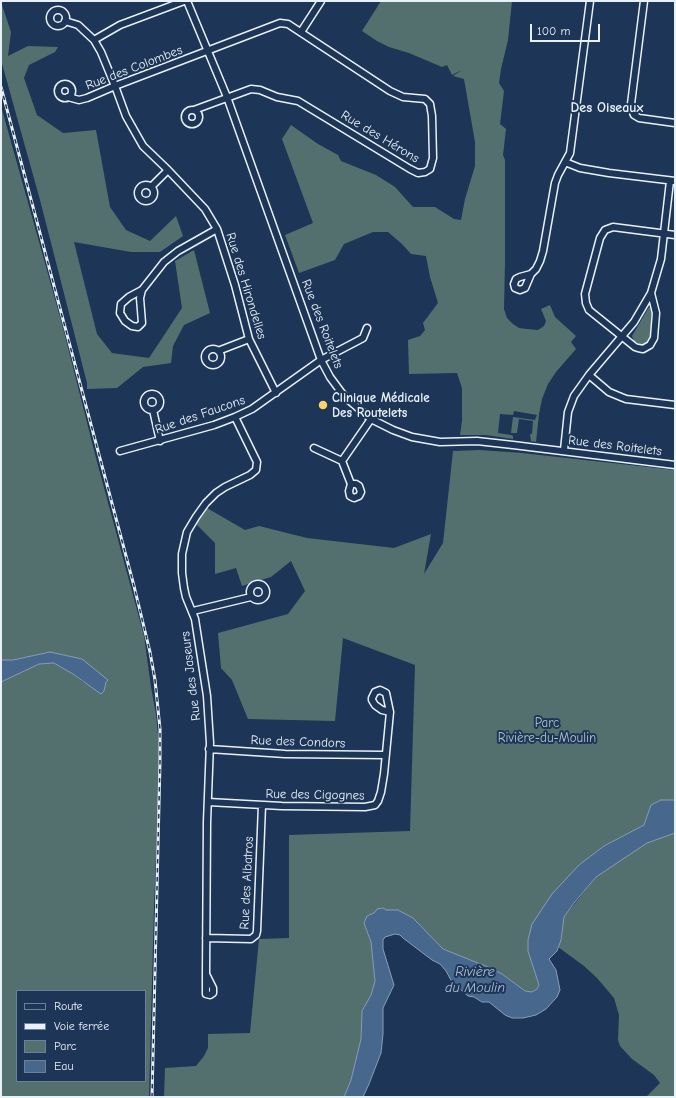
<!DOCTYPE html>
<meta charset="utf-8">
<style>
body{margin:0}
#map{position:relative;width:676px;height:1098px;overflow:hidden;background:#1d3557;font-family:"Comic Neue",sans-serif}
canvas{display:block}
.frame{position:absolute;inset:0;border:2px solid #e8f1f8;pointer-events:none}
.legend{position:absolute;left:16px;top:990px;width:130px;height:92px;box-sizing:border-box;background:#1d3557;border:1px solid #6e8097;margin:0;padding:5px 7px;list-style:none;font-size:12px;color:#e8f1f8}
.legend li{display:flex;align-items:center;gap:8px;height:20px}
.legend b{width:20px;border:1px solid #6e8097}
.scale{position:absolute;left:530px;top:24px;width:70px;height:18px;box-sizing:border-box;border:2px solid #e8f1f8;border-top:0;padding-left:5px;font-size:12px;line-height:14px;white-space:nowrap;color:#e8f1f8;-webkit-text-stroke:3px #1d3557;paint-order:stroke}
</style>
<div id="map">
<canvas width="676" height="1098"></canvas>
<div class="frame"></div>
<ul class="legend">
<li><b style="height:5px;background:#1d3557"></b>Route</li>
<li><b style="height:5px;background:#e8f1f8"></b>Voie ferrée</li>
<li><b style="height:11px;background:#54706e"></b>Parc</li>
<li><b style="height:11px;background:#48678d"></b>Eau</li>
</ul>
<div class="scale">100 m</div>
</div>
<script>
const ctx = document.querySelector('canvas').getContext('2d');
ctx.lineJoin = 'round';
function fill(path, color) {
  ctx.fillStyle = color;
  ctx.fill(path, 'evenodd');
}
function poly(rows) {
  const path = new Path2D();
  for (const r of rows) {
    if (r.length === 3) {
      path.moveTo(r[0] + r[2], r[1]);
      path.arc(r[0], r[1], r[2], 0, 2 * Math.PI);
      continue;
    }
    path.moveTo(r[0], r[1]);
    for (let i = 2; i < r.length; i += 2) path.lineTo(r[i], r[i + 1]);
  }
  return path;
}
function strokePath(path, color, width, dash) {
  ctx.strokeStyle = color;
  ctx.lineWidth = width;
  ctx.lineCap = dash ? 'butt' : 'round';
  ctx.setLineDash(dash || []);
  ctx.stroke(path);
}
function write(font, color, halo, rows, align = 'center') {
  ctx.font = font + ' "Comic Neue",sans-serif';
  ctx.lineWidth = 4;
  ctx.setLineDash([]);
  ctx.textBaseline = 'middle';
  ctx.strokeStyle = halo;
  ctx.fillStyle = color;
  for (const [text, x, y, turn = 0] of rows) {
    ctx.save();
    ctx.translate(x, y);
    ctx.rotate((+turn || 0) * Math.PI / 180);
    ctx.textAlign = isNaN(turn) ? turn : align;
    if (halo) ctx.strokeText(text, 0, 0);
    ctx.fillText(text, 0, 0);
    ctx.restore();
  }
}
const green = poly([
 [381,1,512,1,508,40,501,69,499,83,504,91,500,124,506,129,503,155,505,160,505,262,504,309,507,318,513,324,519,328,527,329,538,330,544,326,546,321,541,309,550,305,555,317,576,336,571,342,576,349,556,372,548,384,542,399,539,414,536,442,531,441,530,434,532,434,533,421,519,419,517,433,519,433,511,433,513,417,535,420,537,415,514,411,513,415,500,414,498,433,511,435,513,436,513,439,486,435,460,435,462,421,462,388,457,373,409,374,408,340,420,336,425,330,423,323,438,303,430,277,426,256,411,254,402,244,388,232,373,232,344,244,335,260,299,273,285,235,313,223,282,139,291,125,318,144,338,155,341,161,376,175,395,187,413,207,435,207,454,219,461,220,465,199,475,166,475,142,464,79,453,76,462,70,452,75,447,65,442,67,409,53,389,47,377,41,362,31],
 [1,2,11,32,8,56,28,46,58,47,55,52,29,65,24,78,37,115,63,133,96,130,110,207,126,230,150,241,176,216,183,236,160,252,131,252,74,242,97,334,112,353,149,358,182,308,175,261,194,250,210,313,184,325,173,346,171,363,143,367,117,388,87,389,87,383,40,200,1,60],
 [1,106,62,324,96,458,144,636,151,687,156,714,159,746,159,784,154,906,149,1097,1,1097,1,682,39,664,54,663,73,674,83,682,104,691,106,682,82,659,50,652,13,660,1,660],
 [17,991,145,991,145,1081,17,1081],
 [649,307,651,309,652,313,650,338,647,344,642,345,634,341,632,336],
 [480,450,522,453,675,470,675,800,661,800,651,805,644,825,604,846,579,865,528,951,539,985,537,989,532,992,525,991,502,974,488,967,443,949,413,918,398,910,386,910,374,913,367,916,364,923,371,942,375,981,371,995,362,1011,361,1039,351,1080,344,1097,164,1097,165,1068,196,1066,204,1056,208,1048,208,1034,250,1033,259,939,289,938,289,835,410,831,415,665,343,638,335,721,248,719,232,680,221,668,218,633,288,614,305,591,291,561,271,577,242,586,236,568,215,574,215,543,196,524,207,508,245,530,259,526,307,538,394,548,431,534,424,574,443,543,453,451],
 [675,833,675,1097,646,1097,660,1083,654,1075,632,1059,620,1046,618,1040,619,1015,614,998,597,978,584,966,558,947,561,940,564,917,596,877,647,843]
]);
const water = poly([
 [50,652,82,659,108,680,106,682,104,691,101,694,73,674,54,663,39,664,1,682,1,660,13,660,50,652],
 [661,800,675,800,675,833,647,843,596,877,574,903,564,917,561,940,557,951,549,959,556,970,560,990,557,997,546,1009,536,1015,523,1018,512,1018,505,1015,489,1002,482,1002,474,997,468,996,452,982,446,971,440,964,432,960,403,938,400,935,395,934,385,937,383,940,383,949,394,985,383,1008,383,1034,381,1053,369,1084,363,1097,344,1097,351,1080,361,1039,362,1011,371,995,375,981,371,942,364,923,367,916,374,913,377,909,383,908,386,910,398,910,413,918,443,949,488,967,502,974,525,991,532,992,537,989,539,985,528,951,528,940,532,924,552,894,579,865,604,846,644,825,651,805,661,800]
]);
const minor = poly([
 [187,1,227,97,321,360,330,377,344,396,371,419,393,430,412,437,440,442,477,441,513,445,675,465],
 [644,1,631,104,632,110,634,115,639,118,675,123],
 [58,18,8],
 [65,21,78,25,94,40,101,52,115,86,126,116,143,146,168,170,205,209,217,229,235,285,249,339,276,393],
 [301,32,321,1],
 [94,40,120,25,184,1],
 [65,91,7],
 [68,97,79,100,87,98,115,86,280,23,288,24,390,91,403,97,425,99,430,104,432,116,433,158,430,169,425,172,418,173,410,169,298,101,277,97,260,90,251,89,194,110],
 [192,117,7],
 [565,162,580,168,609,173,675,181],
 [146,193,8],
 [151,187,168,170],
 [531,274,520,277,516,279,514,284,515,288,520,290,525,288,531,274,536,269,540,261,543,251,555,183,558,175,570,153,590,1],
 [142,290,140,298,142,323,138,327,132,326,125,321,120,313,121,304,129,297,142,290,164,262,178,251,217,229],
 [651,293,656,313,654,338,650,345,643,349,638,348,635,347,589,310,586,303,585,294,600,238,605,230,613,227,675,235],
 [213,357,8],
 [218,351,249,339],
 [589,375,609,392,621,397,626,399,675,405],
 [152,402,8],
 [153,410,160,441],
 [314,448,342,461,351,484,349,491,350,496,354,498,359,496,361,492,359,486,356,484,351,484],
 [564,450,568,412,574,396,589,375,634,322,651,293,661,259,670,181],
 [120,451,214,425,235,417,252,409,321,360,363,338,367,328],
 [342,461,371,419],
 [258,592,8],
 [193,611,251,597],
 [209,749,285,754,385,755],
 [208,802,282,806,365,807,375,805,378,801,381,792,384,774,390,712,386,693,380,690,375,692,372,698,372,700,375,705,382,710,390,712],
 [206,938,251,939,256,935,257,931,262,805],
 [206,974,213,988,213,993,210,995,206,994,206,974,207,822,210,743,207,696,195,619,186,597,184,588,182,573,182,554,187,532,196,517,206,503,216,493,225,487,250,475,256,470,257,462,235,417]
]);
const rail = poly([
 [1,87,134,586,150,652,155,680,160,729,160,762,152,1097]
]);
const markers = [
 [323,405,5,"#ffd166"]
];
const streetNames = [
 ["Rue des Colombes",134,68,-21],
 ["Rue des Hérons",380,137,31],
 ["Rue des Hirondelles",246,286,73],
 ["Rue des Roitelets",322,324,69],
 ["Rue des Faucons",200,415,-19],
 ["Rue des Roitelets",615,446,7],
 ["Rue des Jaseurs",191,676,-97],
 ["Rue des Condors",298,742,2],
 ["Rue des Cigognes",315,795,1],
 ["Rue des Albatros",247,883,-87]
];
const poiNames = [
 ["Clinique Médicale",332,398],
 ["Des Routelets",332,413]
];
const parkNames = [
 ["Parc",547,723],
 ["Rivière-du-Moulin",547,738]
];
const neighbourhoodNames = [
 ["Des Oiseaux",607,108]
];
const waterNames = [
 ["Rivière",475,972],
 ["du Moulin",475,988]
];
fill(green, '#54706e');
fill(water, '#48678d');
strokePath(water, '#889eb8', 1);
strokePath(minor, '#e8f1f8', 9);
strokePath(minor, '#1d3557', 6);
strokePath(rail, '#e8f1f8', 3);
strokePath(rail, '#1d3557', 1.5, [4.5]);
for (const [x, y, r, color] of markers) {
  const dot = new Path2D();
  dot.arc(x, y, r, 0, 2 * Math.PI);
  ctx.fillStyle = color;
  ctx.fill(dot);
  strokePath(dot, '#1d3557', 1.5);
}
write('13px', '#e8f1f8', '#1d3557', streetNames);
write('bold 13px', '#e8f1f8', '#1d3557', poiNames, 'left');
write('13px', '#b4c4c8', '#1d3557', parkNames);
write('bold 14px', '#e8f1f8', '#1d3557', neighbourhoodNames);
write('italic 14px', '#b0c1d3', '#1d3557', waterNames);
</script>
